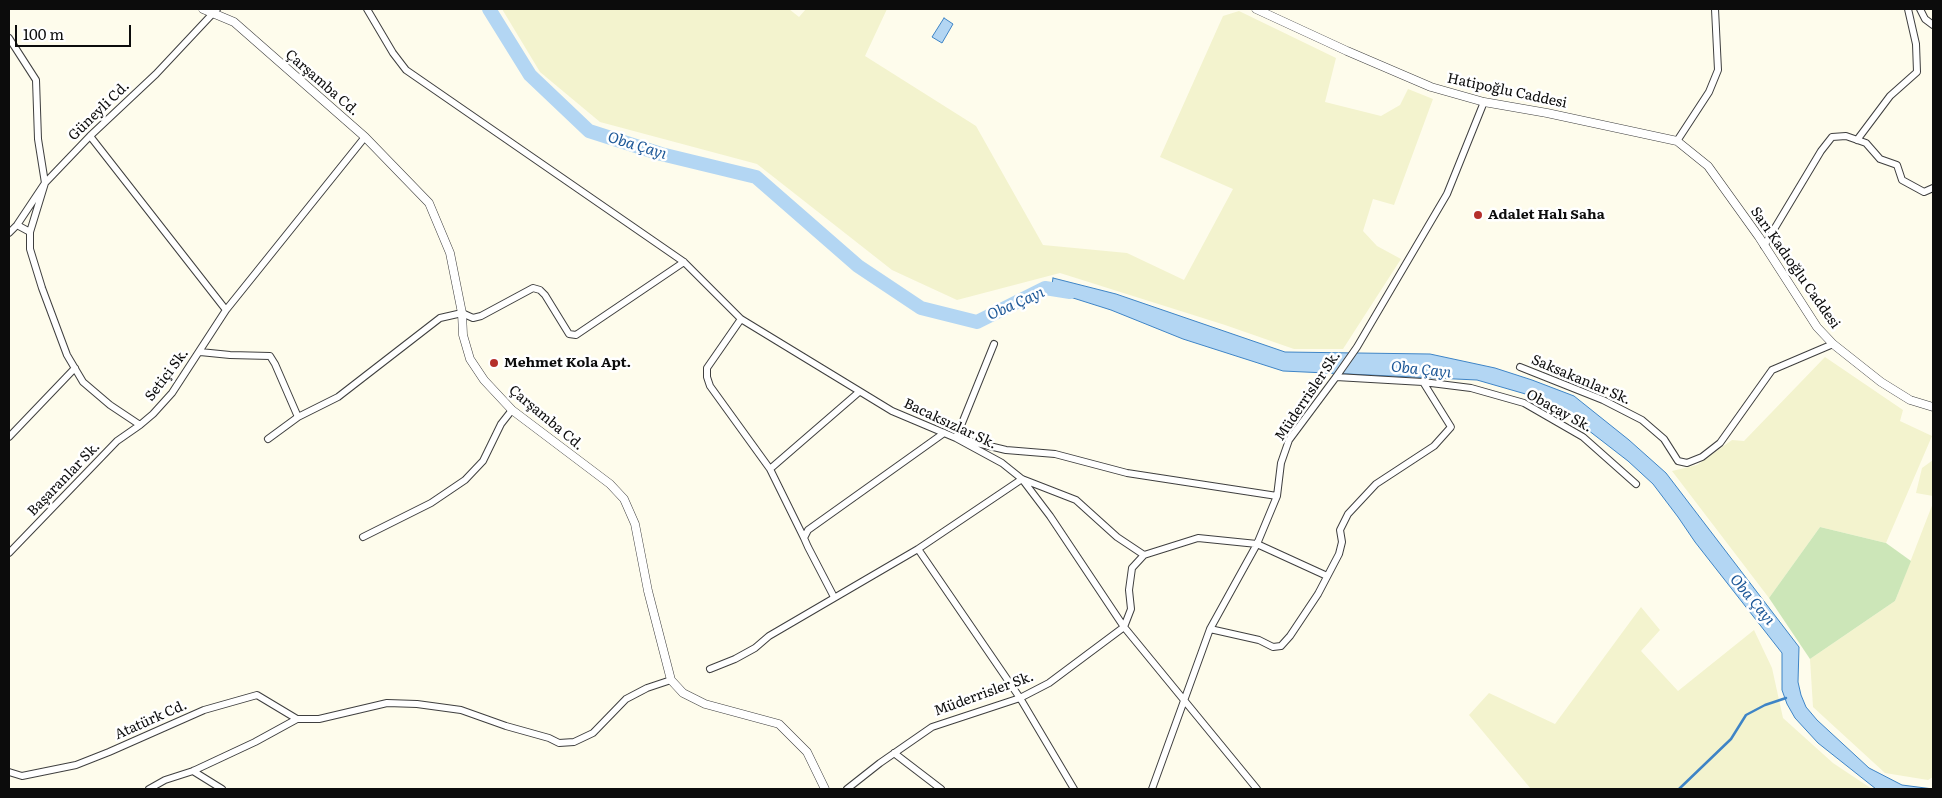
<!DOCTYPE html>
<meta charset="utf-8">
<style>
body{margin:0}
#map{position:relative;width:1942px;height:798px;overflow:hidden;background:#fefcec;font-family:Literata,serif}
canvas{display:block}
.frame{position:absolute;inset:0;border:10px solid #0c0c0c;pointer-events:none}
.scale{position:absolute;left:15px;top:25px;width:116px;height:22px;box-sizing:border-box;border:2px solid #0c0c0c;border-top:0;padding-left:6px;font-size:15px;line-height:18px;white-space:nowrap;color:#0c0c0c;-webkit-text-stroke:4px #fff;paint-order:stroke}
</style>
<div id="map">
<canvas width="1942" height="798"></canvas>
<div class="frame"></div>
<div class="scale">100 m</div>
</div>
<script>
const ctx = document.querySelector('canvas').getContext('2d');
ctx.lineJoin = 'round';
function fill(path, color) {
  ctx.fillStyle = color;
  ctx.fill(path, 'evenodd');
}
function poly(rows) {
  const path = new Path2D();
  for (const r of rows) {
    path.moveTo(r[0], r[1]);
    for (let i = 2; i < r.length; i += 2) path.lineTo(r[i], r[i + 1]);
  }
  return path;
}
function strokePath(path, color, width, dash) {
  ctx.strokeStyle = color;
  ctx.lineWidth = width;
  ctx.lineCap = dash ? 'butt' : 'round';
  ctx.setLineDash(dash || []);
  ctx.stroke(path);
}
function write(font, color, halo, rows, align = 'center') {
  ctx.font = font + ' Literata,serif';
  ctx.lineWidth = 5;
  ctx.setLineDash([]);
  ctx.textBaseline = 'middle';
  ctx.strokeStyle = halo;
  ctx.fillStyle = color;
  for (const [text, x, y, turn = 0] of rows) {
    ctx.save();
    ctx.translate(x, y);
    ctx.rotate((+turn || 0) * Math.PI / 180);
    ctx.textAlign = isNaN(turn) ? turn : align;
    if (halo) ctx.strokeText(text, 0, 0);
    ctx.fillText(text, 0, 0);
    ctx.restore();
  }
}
const farmland = poly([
 [502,9,789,9,799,17,806,9,887,9,865,56,976,126,1043,245,1127,253,1184,280,1233,189,1160,157,1223,16,1239,11,1336,58,1325,102,1381,116,1400,105,1408,89,1433,99,1394,205,1373,199,1363,231,1377,246,1401,259,1343,349,1294,349,1225,325,1060,273,957,300,892,270,757,164,600,122,540,72],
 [1825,357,1903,410,1900,421,1932,436,1886,543,1820,527,1769,598,1672,471,1697,465,1732,440,1744,441],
 [1933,460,1933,496,1916,493,1922,468],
 [1933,503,1933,777,1928,780,1885,773,1813,707,1810,659,1895,601],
 [1641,607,1660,630,1641,651,1678,691,1754,630,1772,668,1783,718,1833,763,1872,789,1531,789,1469,715,1489,693,1555,724]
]);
const green = poly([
 [1820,527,1886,543,1911,561,1895,601,1810,659,1769,598]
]);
const water = poly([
 [944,18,953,24,942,43,932,37,944,18],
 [1053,278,1116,294,1285,352,1430,354,1495,368,1532,380,1574,396,1629,440,1666,473,1799,647,1798,682,1801,695,1806,707,1817,720,1869,768,1902,785,1933,789,1876,789,1818,743,1795,718,1787,704,1782,690,1782,653,1695,542,1678,517,1653,484,1628,461,1566,413,1529,395,1477,380,1283,371,1183,339,1111,310,1051,291,1053,278]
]);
const stream = poly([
 [1679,789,1731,739,1746,715,1765,705,1786,698]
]);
const river = poly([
 [489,9,530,75,589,131,661,154,756,177,858,266,921,308,977,322,1045,288,1070,292]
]);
const minor = poly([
 [367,9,393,53,406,70,684,262,741,319,892,411,956,438,1002,463,1022,479,1076,500,1117,537,1144,555],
 [1920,9,1925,19,1933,25],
 [9,38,36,80,38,139,45,183,30,232,30,249,42,288,67,355,83,382,110,405,140,425,153,414,172,393,226,310,365,137],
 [90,136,226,310],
 [1857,140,1890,96,1917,72,1916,44,1908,9],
 [1677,141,1709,92,1718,70,1715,9],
 [17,225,30,232],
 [9,233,17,225,45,183,90,136,156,74,217,9],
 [1764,246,1821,151,1832,137,1846,136,1866,143,1880,159,1897,165,1902,180,1924,192,1933,188],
 [741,319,707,368,707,377,710,386,770,469],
 [994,344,956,438,1006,450,1055,454,1127,473,1277,496],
 [200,352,230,355,270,356,275,364,298,417],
 [1520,367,1603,400,1642,420,1664,439,1678,461,1687,463,1702,457,1720,443,1772,370,1833,344],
 [1336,377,1423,382,1471,388,1524,403,1583,437,1636,484],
 [9,437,75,368],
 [268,439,298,417,338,397,440,318,462,313,473,318,481,316,533,288,540,290,545,295,569,334,576,335,684,262],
 [363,537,431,503,465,480,483,461,501,424,512,410],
 [804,538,770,469,859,392],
 [918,549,1020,698,1074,789],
 [9,553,117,441,140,425],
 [834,597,808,547,804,538,808,530,944,433],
 [1210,629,1259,640,1273,647,1281,646,1290,636,1318,594,1339,554,1342,542,1340,530,1348,514,1376,484,1434,446,1451,427,1423,382],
 [710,669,735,659,755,648,769,636,918,549,1022,479,1050,516,1124,627,1257,789],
 [894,753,941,789],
 [193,771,222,789],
 [9,772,22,776,76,765,109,752,204,710,257,695,297,719,319,719,387,703,417,704,461,710,506,726,549,738,559,743,574,742,593,733,626,699,647,688,671,680],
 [149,789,165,780,193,771,255,742,297,719],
 [847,789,880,763,932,727,1020,698,1049,683,1124,627,1131,609,1129,590,1132,568,1144,555,1198,538,1257,544,1277,496,1281,463,1289,440,1336,377,1357,347,1447,194,1484,102],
 [1152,789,1210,629,1257,544,1327,576]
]);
const tertiary = poly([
 [203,9,234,22,365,137,429,203,450,253,462,313,463,335,470,359,484,380,512,410,610,484,624,499,635,524,648,591,671,680,683,693,705,704,779,724,807,752,825,789],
 [1256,9,1347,51,1431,87,1484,102,1547,113,1677,141,1708,166,1759,237,1817,327,1833,344,1881,382,1910,400,1933,407]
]);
const markers = [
 [1478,215,5,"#b5302b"],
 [494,363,5,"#b5302b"]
];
const streetNames = [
 ["Çarşamba Cd.",322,83,41],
 ["Hatipoğlu Caddesi",1507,91,12],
 ["Güneyli Cd.",99,111,-44],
 ["Sarı Kadıoğlu Caddesi",1795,268,55],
 ["Setiçi Sk.",167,375,-53],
 ["Saksakanlar Sk.",1581,380,23],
 ["Müderrisler Sk.",1308,396,-56],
 ["Obaçay Sk.",1559,411,29],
 ["Çarşamba Cd.",546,418,40],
 ["Bacaksızlar Sk.",950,424,25],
 ["Başaranlar Sk.",64,479,-46],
 ["Müderrisler Sk.",984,694,-20],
 ["Atatürk Cd.",151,720,-24]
];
const poiNames = [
 ["Adalet Halı Saha",1488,215],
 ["Mehmet Kola Apt.",504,363]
];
const waterNames = [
 ["Oba Çayı",637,146,17],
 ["Oba Çayı",1016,304,-24],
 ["Oba Çayı",1421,370,6],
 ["Oba Çayı",1752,600,50]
];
fill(farmland, '#f3f3ce');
fill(green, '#cce6b8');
fill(water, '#b3d6f3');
strokePath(water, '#3e84c6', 1);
strokePath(stream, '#3e84c6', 2.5);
strokePath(river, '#b3d6f3', 14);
strokePath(minor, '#3f3f3f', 8);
strokePath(tertiary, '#3f3f3f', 9);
strokePath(minor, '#fff', 6);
strokePath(tertiary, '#fff', 8);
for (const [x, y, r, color] of markers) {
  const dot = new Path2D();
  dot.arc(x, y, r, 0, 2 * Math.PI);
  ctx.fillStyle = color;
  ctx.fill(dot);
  strokePath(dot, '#fff', 2);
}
write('14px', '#0c0c0c', '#fff', streetNames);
write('bold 14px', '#0c0c0c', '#fff', poiNames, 'left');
write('italic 15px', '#1c5797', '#fff', waterNames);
</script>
